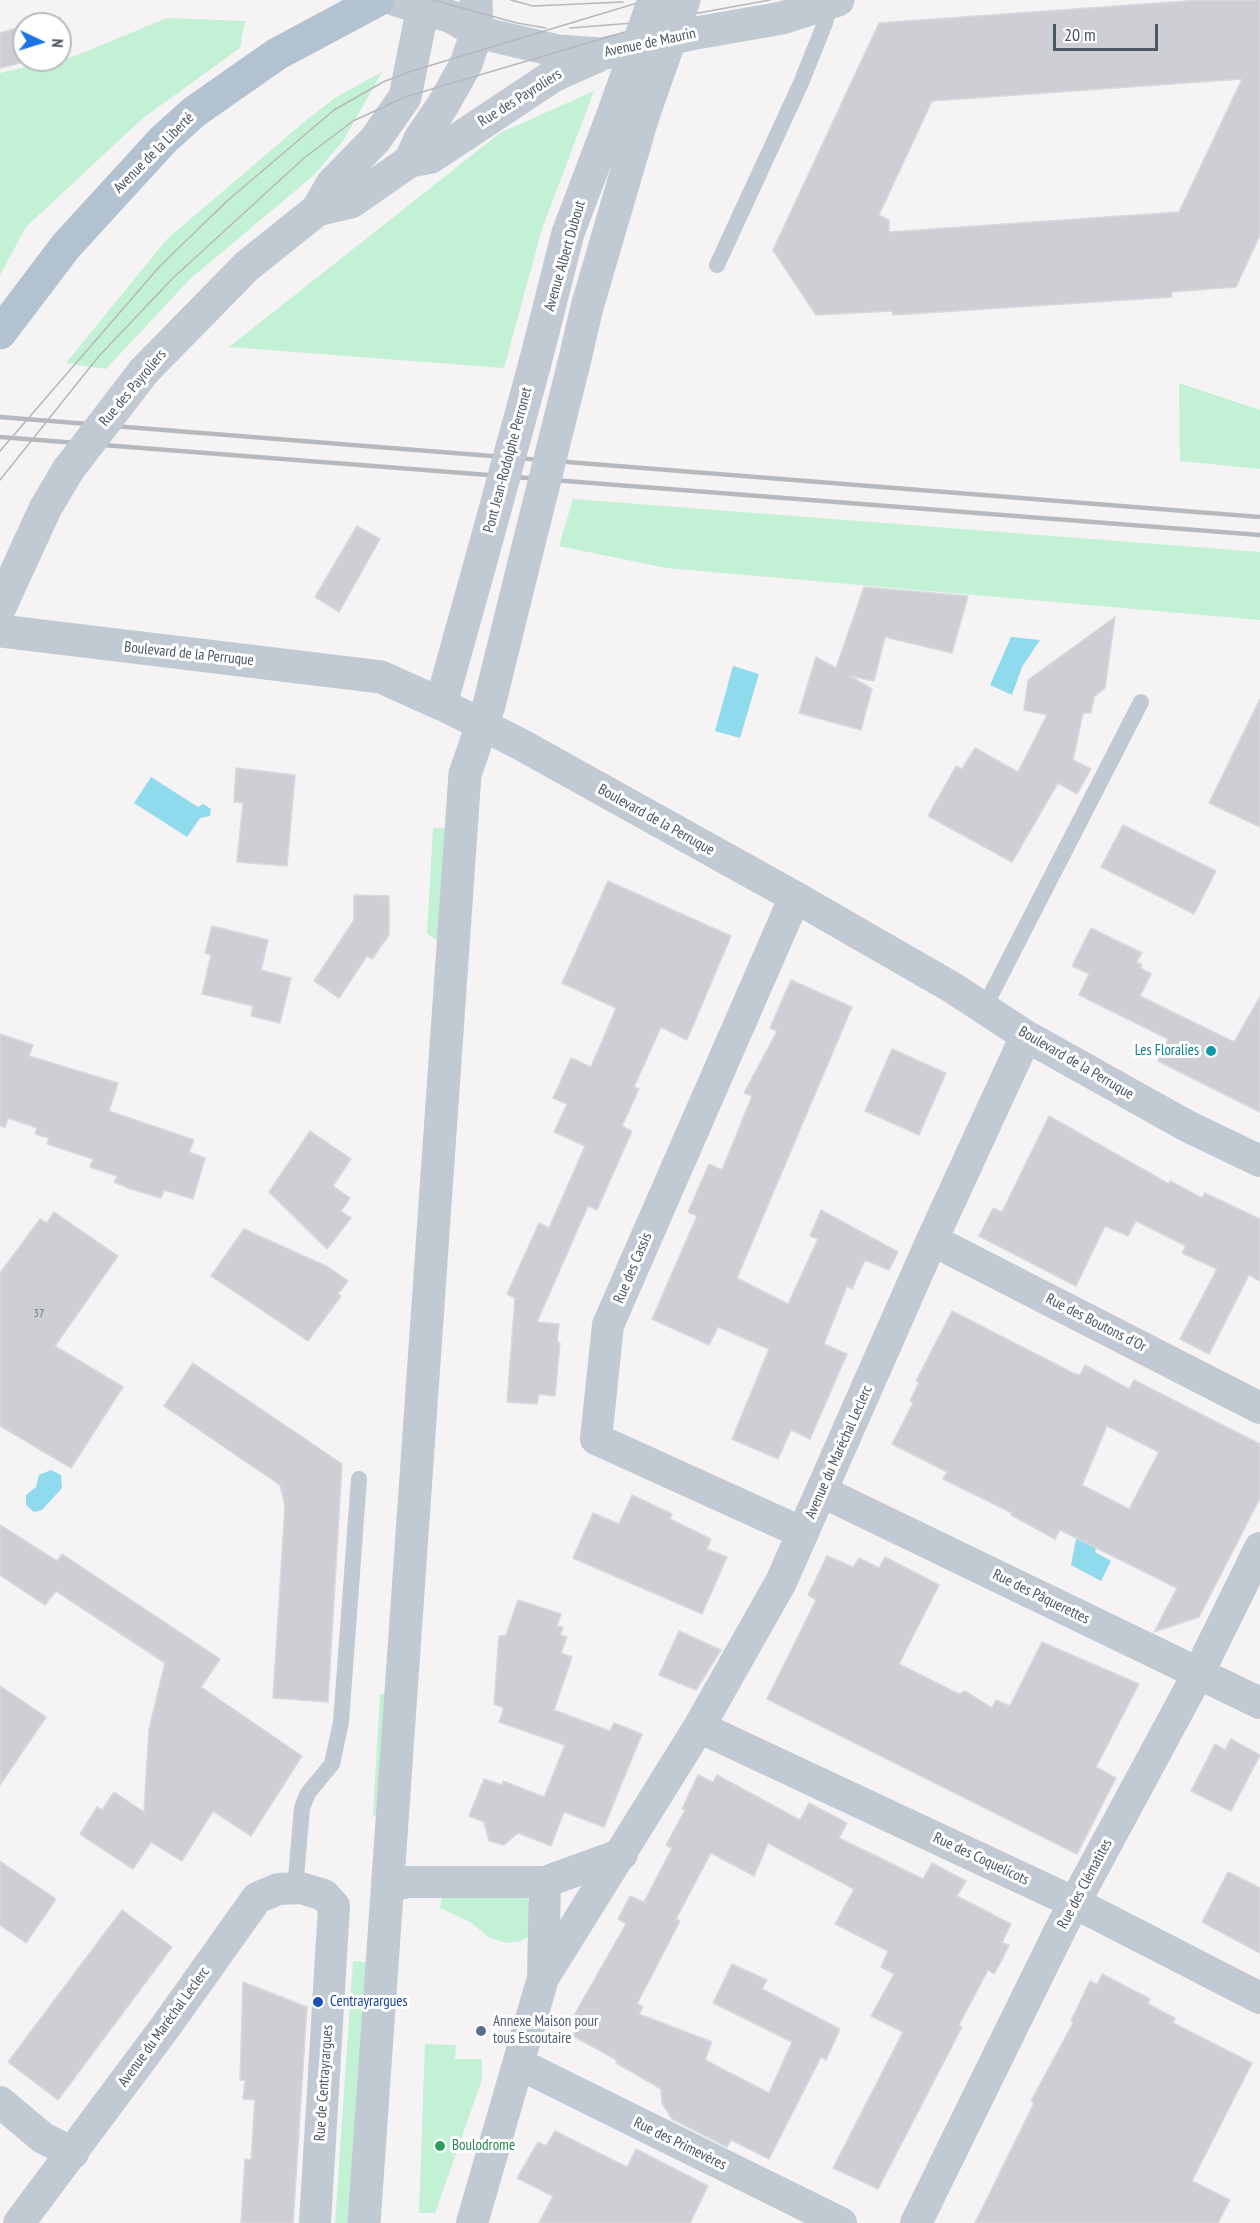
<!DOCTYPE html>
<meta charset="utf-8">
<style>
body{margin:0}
#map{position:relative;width:1260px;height:2223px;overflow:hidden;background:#f5f3f3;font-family:"PT Sans Narrow",sans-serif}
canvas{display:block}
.north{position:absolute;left:12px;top:12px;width:60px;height:60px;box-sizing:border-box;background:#fff;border:2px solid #b7bbc0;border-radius:50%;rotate:94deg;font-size:16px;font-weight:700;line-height:24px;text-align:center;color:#4a5661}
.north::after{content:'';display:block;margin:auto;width:21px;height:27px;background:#1a73e8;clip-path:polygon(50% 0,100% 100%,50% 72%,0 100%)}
.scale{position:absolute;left:1053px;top:24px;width:105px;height:27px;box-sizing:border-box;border:3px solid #4a5661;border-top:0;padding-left:8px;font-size:18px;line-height:21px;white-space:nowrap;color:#4a5661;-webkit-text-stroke:4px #fff;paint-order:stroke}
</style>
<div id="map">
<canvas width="1260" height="2223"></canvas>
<div class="north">N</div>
<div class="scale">20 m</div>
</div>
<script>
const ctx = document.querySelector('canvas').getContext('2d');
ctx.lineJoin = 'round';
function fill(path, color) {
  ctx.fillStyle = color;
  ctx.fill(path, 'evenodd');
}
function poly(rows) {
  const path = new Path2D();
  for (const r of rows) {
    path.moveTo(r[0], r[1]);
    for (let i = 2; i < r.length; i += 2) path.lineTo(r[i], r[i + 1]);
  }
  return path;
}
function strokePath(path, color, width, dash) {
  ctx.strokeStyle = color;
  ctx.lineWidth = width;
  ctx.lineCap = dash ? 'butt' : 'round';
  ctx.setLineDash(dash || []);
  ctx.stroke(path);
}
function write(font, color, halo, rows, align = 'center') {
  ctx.font = font + ' "PT Sans Narrow",sans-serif';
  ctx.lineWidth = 6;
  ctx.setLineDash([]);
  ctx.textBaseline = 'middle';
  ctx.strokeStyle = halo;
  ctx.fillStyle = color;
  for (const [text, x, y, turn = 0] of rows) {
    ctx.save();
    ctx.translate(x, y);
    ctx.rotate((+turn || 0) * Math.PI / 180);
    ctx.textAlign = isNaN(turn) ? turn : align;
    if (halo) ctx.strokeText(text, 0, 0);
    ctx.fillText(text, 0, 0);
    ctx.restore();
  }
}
const green = poly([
 [167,18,245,21,240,48,143,118,26,227,0,275,0,73,75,56],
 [382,72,343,141,314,175,190,279,106,369,66,363,167,239,310,117,338,96],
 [594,91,542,229,504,368,229,347,500,133],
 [1179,383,1260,410,1260,469,1180,461],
 [573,499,1260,552,1260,620,666,568,559,546],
 [433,828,453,829,439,942,427,934],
 [380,1694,393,1695,384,1816,373,1816],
 [443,1890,514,1891,528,1899,532,1911,530,1936,521,1941,507,1943,490,1938,470,1922,440,1908],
 [353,1961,374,1963,356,2223,335,2223],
 [425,2044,456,2045,455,2059,482,2059,482,2080,435,2213,419,2213]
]);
const water = poly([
 [1011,637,1040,640,1022,667,1012,695,990,685],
 [733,666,759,674,740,738,715,731],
 [151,777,198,807,203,804,211,809,210,816,200,818,187,837,134,803],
 [51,1470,61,1475,62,1488,42,1510,34,1512,26,1505,26,1495,36,1487,39,1475],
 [1077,1534,1098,1539,1095,1552,1111,1561,1101,1581,1071,1565]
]);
const building = poly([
 [1201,0,1260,0,1260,235,1236,287,1171,292,1172,297,1095,302,893,315,892,311,816,315,773,250,879,23,1201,0],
 [1242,79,1179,212,889,232,889,220,879,215,932,101,1242,79],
 [60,17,67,51,60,53,60,24,33,24,60,17],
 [24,26,24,60,32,60,0,68,0,33,24,26],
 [357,526,380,539,339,612,315,597,357,526],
 [864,587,968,596,952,653,885,637,874,681,850,676,872,689,861,730,799,713,816,657,836,668,864,587],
 [1115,617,1105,688,1094,697,1091,713,1083,713,1073,760,1091,769,1077,794,1058,783,1012,862,928,816,956,766,962,769,975,748,1018,772,1047,715,1024,710,1028,680,1115,617],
 [1260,699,1260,827,1209,803,1260,699],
 [236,768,295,775,287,866,237,862,243,803,234,802,236,768],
 [1123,825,1216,871,1194,914,1101,867,1123,825],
 [608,881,731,936,687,1040,661,1027,634,1087,639,1089,622,1126,632,1131,597,1210,588,1206,537,1322,559,1324,557,1342,560,1343,555,1396,539,1394,537,1404,507,1402,515,1298,507,1294,539,1223,549,1228,585,1146,554,1132,567,1104,553,1098,571,1058,591,1067,616,1008,562,983,608,881],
 [354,895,389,896,389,935,372,959,367,956,339,998,314,981,354,920,354,895],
 [212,926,268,940,261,970,291,978,280,1023,251,1016,253,1006,202,994,211,955,205,953,212,926],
 [1091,928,1142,953,1136,962,1142,965,1140,968,1151,974,1140,996,1234,1042,1260,997,1260,1112,1158,1061,1168,1039,1079,995,1089,974,1072,966,1091,928],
 [791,980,852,1007,737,1278,788,1304,818,1239,810,1236,821,1210,898,1252,889,1270,865,1260,852,1289,847,1286,824,1344,847,1354,810,1439,791,1430,778,1459,732,1439,769,1349,718,1327,709,1345,652,1319,697,1216,688,1212,709,1164,722,1170,752,1096,744,1093,777,1031,770,1028,791,980],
 [0,1034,33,1045,29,1056,118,1083,109,1111,194,1140,189,1152,205,1158,193,1199,164,1190,161,1198,128,1188,114,1182,117,1176,90,1167,93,1159,47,1144,49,1138,35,1134,37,1128,8,1118,5,1127,0,1126,0,1034],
 [892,1049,946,1073,919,1135,865,1111,892,1049],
 [1049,1116,1169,1184,1170,1181,1202,1198,1205,1193,1260,1219,1260,1281,1249,1275,1209,1354,1180,1339,1217,1269,1182,1253,1186,1246,1136,1221,1128,1236,1105,1226,1076,1286,979,1236,993,1208,1002,1212,1049,1116],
 [310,1131,351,1159,333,1186,350,1198,341,1211,351,1218,327,1249,269,1192,310,1131],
 [54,1212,118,1256,55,1346,123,1387,71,1468,0,1426,0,1273,40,1219,47,1223,54,1212],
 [244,1229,328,1267,348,1281,338,1294,341,1296,308,1341,211,1276,244,1229],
 [952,1311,1073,1373,1080,1375,1085,1365,1129,1389,1134,1380,1260,1444,1260,1498,1199,1617,1154,1632,1177,1588,1060,1530,1055,1539,1011,1515,1012,1513,943,1479,947,1472,892,1444,913,1403,910,1401,919,1382,916,1381,952,1311],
 [1107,1426,1159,1452,1129,1509,1082,1485,1107,1426],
 [193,1363,342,1464,328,1702,273,1698,285,1506,280,1485,164,1406,193,1363],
 [632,1495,672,1514,670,1519,711,1539,707,1549,727,1557,702,1614,573,1558,593,1513,619,1524,632,1495],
 [0,1525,57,1561,62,1554,220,1659,201,1687,302,1756,251,1836,213,1811,182,1861,151,1842,133,1869,80,1834,97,1807,102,1810,114,1792,144,1812,149,1729,165,1663,56,1591,45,1605,0,1575,0,1525],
 [827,1556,853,1567,859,1558,879,1568,885,1557,939,1585,899,1664,959,1694,965,1691,992,1708,996,1700,1010,1706,1042,1642,1139,1684,1096,1767,1116,1778,1077,1854,767,1699,816,1600,808,1595,827,1556],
 [518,1600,561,1614,557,1626,563,1627,560,1635,567,1637,561,1653,572,1657,554,1710,610,1731,614,1723,642,1734,604,1827,564,1812,551,1846,518,1833,504,1845,489,1841,484,1822,469,1816,484,1779,502,1785,503,1781,544,1797,565,1745,499,1722,504,1708,494,1704,499,1636,506,1635,518,1600],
 [679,1631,721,1650,696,1690,659,1675,679,1631],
 [0,1686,46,1717,0,1785,0,1686],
 [1231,1739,1260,1755,1231,1811,1191,1791,1215,1744,1225,1750,1231,1739],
 [698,1775,713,1782,717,1775,800,1820,809,1803,847,1823,839,1838,923,1879,932,1863,966,1881,957,1896,1011,1924,1002,1943,1009,1945,1002,1960,994,1974,988,1970,959,2025,962,2027,878,2189,833,2168,903,2032,871,2016,894,1974,881,1967,888,1951,835,1924,854,1889,768,1843,754,1876,711,1853,676,1919,680,1921,637,2004,643,2007,639,2014,712,2042,705,2060,769,2093,792,2042,713,2003,732,1964,767,1980,762,1989,840,2029,826,2060,821,2057,769,2159,731,2140,727,2147,672,2119,662,2103,661,2089,616,2063,617,2060,573,2036,581,2020,573,2017,626,1924,618,1919,630,1896,644,1902,672,1848,666,1845,685,1810,682,1809,698,1775],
 [0,1861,56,1899,26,1943,0,1925,0,1861],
 [1228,1872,1260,1888,1260,1953,1202,1922,1228,1872],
 [122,1910,172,1947,58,2100,8,2062,122,1910],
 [1102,1974,1150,1999,1148,2004,1175,2018,1173,2023,1252,2063,1192,2181,1230,2200,1218,2223,975,2223,1034,2103,1031,2101,1073,2023,1071,2021,1090,1981,1097,1985,1102,1974],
 [243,1982,307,2007,293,2223,241,2223,245,2159,251,2160,255,2100,243,2099,245,2080,240,2080,243,1982],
 [555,2131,627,2167,636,2149,708,2186,690,2223,539,2223,553,2196,517,2178,538,2142,546,2146,555,2131]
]);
const service = poly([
 [717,265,801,83,825,23,831,0],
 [984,1008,1141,702],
 [295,1889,302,1808,308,1793,332,1764,341,1722,359,1479]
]);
const minor = poly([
 [441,704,520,744,795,897,953,988,1026,1036,1187,1126,1260,1161],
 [795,897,608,1325,596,1439,803,1533],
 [932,1240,1260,1408],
 [823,1492,1260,1703],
 [699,1727,1075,1903,1260,1998],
 [389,1886,408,1882,545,1882,622,1854],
 [543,1978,699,1727,781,1582,932,1240,1026,1036],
 [519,2064,841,2223],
 [0,2102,43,2138,73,2153],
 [19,2223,166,2026,257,1898,278,1889,301,1888,324,1895,334,1906,315,2223],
 [472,2223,543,1978,545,1882],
 [916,2223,1062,1926,1199,1672,1260,1548]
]);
const tertiary = poly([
 [396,0,452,17,477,32,558,51,601,54,696,33,782,18,838,0],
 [410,161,431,157,553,76,598,56],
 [317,210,351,202,410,161,420,139,443,105,466,64,477,32,476,0],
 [535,363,568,233,612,117],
 [573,367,587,307,643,116],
 [144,371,247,266,317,210,332,184,375,140,405,97,423,7,427,0],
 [0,607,45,509,68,470],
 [0,631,381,677,441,704,482,557],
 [364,2223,465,774,489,705,526,555]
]);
const primary = poly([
 [0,333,66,246,163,140,194,112,277,54,378,0]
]);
const tram = poly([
 [433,0,517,23,546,28],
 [511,0,533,6,623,2],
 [660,20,770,0],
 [570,28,633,23],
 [0,451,160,266,227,201,334,110,383,82,412,71,647,0],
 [0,480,99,356,173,278,304,158,353,121,405,97,669,19]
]);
const rail = poly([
 [0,417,1260,517],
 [0,437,1260,535]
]);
const tertiaryBridge = poly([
 [643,116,684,0],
 [612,117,654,0],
 [68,470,144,371],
 [526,555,573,367],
 [482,557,535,363]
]);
const markers = [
 [1211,1051,6,"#0f9aa8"],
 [318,2002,6,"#1a4fb4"],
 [481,2031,6,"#5c6f8a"],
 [440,2146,6,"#2e9e5b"]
];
const numberNames = [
 ["37",39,1314]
];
const streetNames = [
 ["Avenue de Maurin",650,43,-12],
 ["Rue des Payroliers",520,98,-32],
 ["Avenue de la Liberté",154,153,-45],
 ["Avenue Albert Dubout",565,256,-74],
 ["Rue des Payroliers",133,388,-50],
 ["Pont Jean-Rodolphe Perronet",508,460,-75],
 ["Boulevard de la Perruque",189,654,6],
 ["Boulevard de la Perruque",656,820,29],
 ["Boulevard de la Perruque",1076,1063,30],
 ["Rue des Cassis",633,1268,-67],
 ["Rue des Boutons d'Or",1096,1323,27],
 ["Avenue du Maréchal Leclerc",839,1452,-66],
 ["Rue des Pâquerettes",1041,1597,26],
 ["Rue des Coquelicots",981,1859,25],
 ["Rue des Clématites",1085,1884,-62],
 ["Avenue du Maréchal Leclerc",164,2027,-54],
 ["Rue de Centrayrargues",324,2083,-86],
 ["Rue des Primevères",680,2144,26]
];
const cultureNames = [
 ["Les Floralies",1199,1051]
];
const transitNames = [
 ["Centrayrargues",330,2002]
];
const serviceNames = [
 ["Annexe Maison pour",493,2022],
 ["tous Escoutaire",493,2039]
];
const leisureNames = [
 ["Boulodrome",452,2146]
];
fill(green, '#c3f1d5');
fill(water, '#90daee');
fill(building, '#cdcfd5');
strokePath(building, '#d7d9de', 1.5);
strokePath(service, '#c1cad2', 16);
strokePath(minor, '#c1cad2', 32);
strokePath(tertiary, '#c1cad2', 33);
strokePath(primary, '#b3c2d1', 33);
strokePath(tram, '#b5b8bd', 1.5);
strokePath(rail, '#b5b8bd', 4.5);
strokePath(tertiaryBridge, '#c1cad2', 33);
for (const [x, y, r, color] of markers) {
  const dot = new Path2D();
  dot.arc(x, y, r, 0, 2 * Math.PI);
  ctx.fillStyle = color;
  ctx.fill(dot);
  strokePath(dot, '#fff', 2);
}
write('12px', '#6b747e', null, numberNames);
write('15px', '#4a5661', '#fff', streetNames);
write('15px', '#0d838f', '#fff', cultureNames, 'right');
write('15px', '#164399', '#fff', transitNames, 'left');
write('15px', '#4e5e75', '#fff', serviceNames, 'left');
write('15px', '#27864d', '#fff', leisureNames, 'left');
</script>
